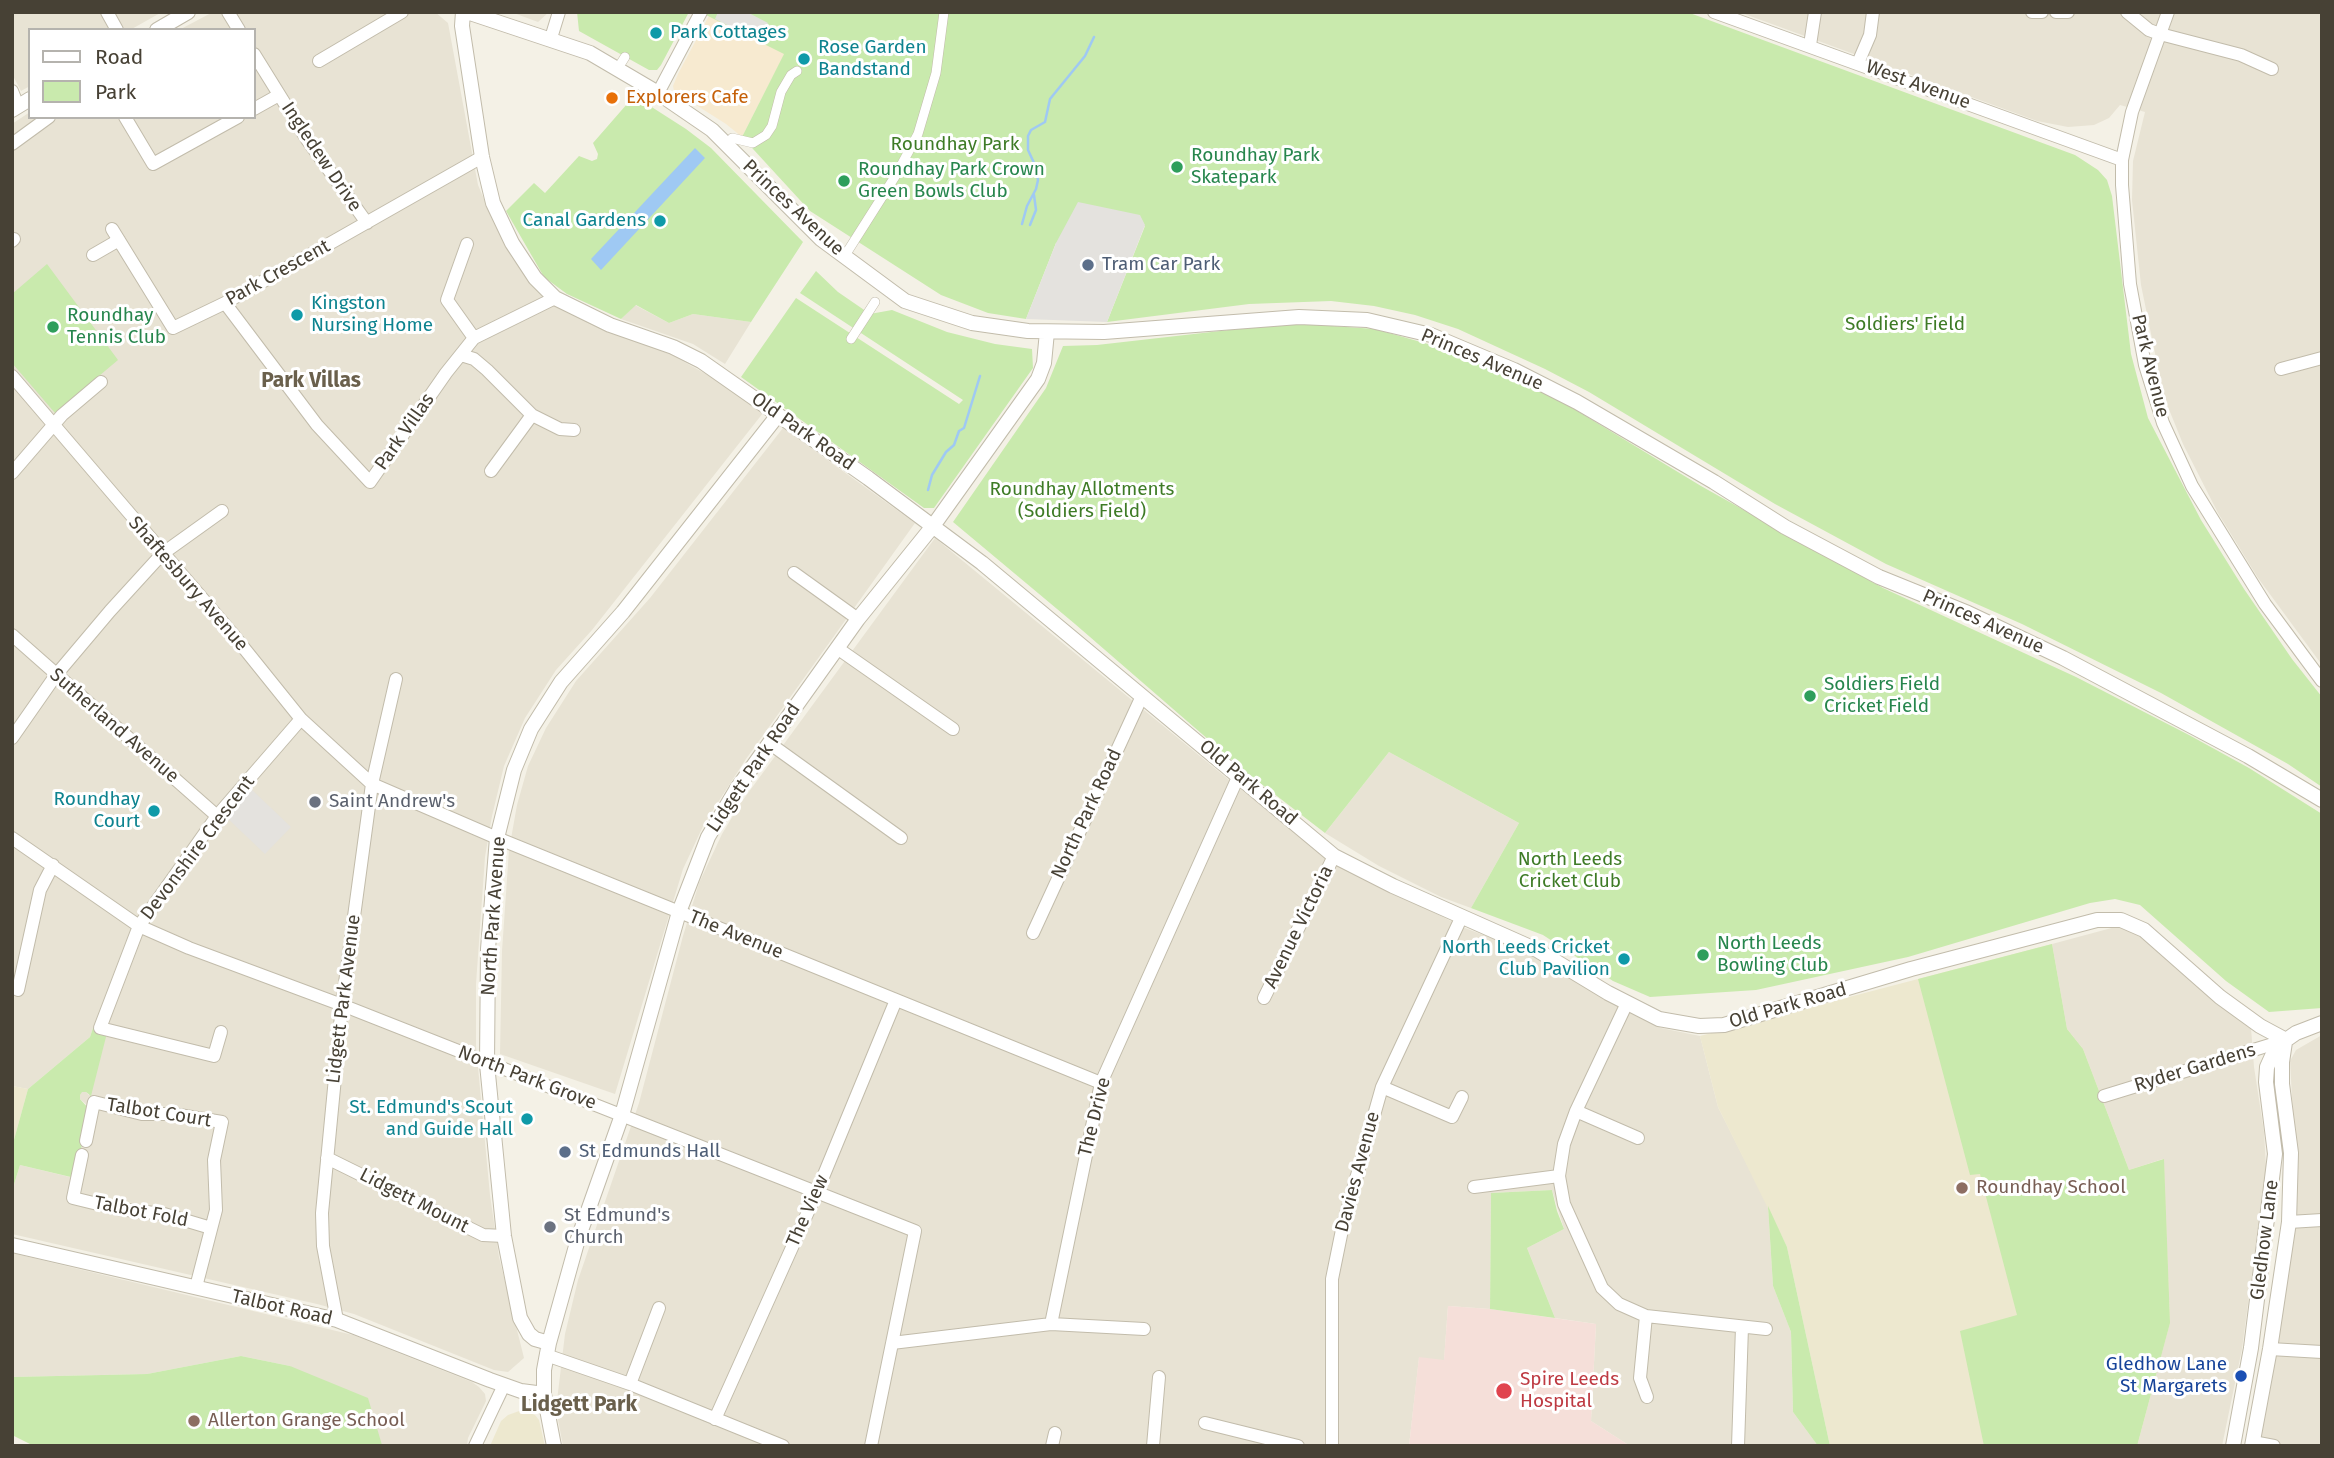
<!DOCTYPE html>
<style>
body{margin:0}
#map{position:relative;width:2334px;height:1458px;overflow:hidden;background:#f4f1e6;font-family:"Fira Sans",sans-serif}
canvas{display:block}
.frame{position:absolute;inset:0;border:14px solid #474135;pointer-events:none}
.legend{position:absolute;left:28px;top:28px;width:228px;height:91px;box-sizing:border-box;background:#fff;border:2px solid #b5b3ae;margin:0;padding:9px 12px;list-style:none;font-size:21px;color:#474135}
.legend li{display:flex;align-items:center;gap:14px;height:35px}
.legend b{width:35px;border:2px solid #b5b3ae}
</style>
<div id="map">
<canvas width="2334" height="1458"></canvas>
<div class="frame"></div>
<ul class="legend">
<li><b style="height:9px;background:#fff"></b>Road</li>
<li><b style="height:19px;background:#c9eaad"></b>Park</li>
</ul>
</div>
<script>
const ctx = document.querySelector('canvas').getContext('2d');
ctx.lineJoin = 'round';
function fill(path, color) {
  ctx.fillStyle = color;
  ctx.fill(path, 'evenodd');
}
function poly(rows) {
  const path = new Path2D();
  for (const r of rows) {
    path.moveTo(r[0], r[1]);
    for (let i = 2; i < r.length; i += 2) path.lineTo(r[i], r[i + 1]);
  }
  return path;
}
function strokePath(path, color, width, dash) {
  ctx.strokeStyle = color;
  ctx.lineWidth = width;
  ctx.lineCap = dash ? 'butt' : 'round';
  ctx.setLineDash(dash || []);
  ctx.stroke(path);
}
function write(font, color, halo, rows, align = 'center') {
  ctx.font = font + ' "Fira Sans",sans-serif';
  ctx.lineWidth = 6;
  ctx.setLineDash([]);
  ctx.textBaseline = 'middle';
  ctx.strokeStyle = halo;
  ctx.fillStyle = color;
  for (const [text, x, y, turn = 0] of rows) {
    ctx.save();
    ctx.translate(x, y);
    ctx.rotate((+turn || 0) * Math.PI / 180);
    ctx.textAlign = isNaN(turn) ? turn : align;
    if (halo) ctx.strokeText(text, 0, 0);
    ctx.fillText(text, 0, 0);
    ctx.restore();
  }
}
const residential = poly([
 [12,12,162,12,130,30,30,30,30,86,21,91,12,74],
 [213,12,435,12,448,23,478,185,492,218,512,258,532,284,679,359,715,379,763,413,592,630,556,670,525,718,504,766,492,816,485,857,476,984,476,1046,490,1195,499,1257,524,1358,508,1372,494,1370,354,1314,317,1304,12,1234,12,1191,20,1165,74,1178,86,1104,80,1099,80,1095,81,1092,86,1092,89,1095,93,1028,90,1037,28,1089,12,1086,12,124,30,112,30,117,254,117,254,30,179,30],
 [511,12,549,12,538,22],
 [1739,12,2322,12,2322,665,2258,578,2218,513,2183,444,2164,397,2141,285,2132,200,2133,161,2145,112,2120,105,2109,118,2094,125,2068,127,2037,121],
 [635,305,669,323,693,314,751,322,725,364,693,344,621,319],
 [783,428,915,523,746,759,704,824,683,869,615,1094,500,1054,502,951,509,850,517,805,528,766,546,728,576,681,650,598],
 [935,538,1229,780,1336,864,1465,928,1530,953,1661,1028,1700,1036,1718,1107,1768,1206,1773,1286,1791,1332,1793,1412,1818,1446,1630,1446,1591,1421,1596,1324,1555,1318,1527,1248,1564,1229,1552,1190,1491,1193,1490,1309,1448,1306,1444,1361,1419,1358,1409,1446,563,1446,556,1409,565,1334,578,1280,639,1103,683,936,699,883,722,834,740,804],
 [1389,752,1519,823,1471,908,1441,897,1379,866,1325,833],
 [2119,926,2143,936,2251,1028,2254,1067,2264,1132,2266,1167,2242,1349,2222,1446,2137,1446,2170,1322,2163,1159,2129,1170,2083,1049,2067,1029,2052,944],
 [2322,1035,2322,1446,2258,1446,2279,1336,2292,1229,2295,1153,2290,1061,2296,1050],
 [12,1253,353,1335,472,1382,479,1387,485,1394,486,1401,468,1438,467,1446,394,1446,382,1445,290,1366,241,1356,147,1374,12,1377]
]);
const commercial = poly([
 [711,12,785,53,742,137,726,124,674,91,673,86,678,74]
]);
const education = poly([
 [2052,944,2067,1029,2083,1049,2129,1170,2164,1159,2170,1323,2137,1446,1830,1446,1787,1247,1718,1107,1700,1036],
 [12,1086,28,1089,12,1147],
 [522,1410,535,1415,539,1420,545,1446,490,1446,501,1421,508,1415]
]);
const medical = poly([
 [1448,1306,1490,1309,1596,1324,1591,1421,1630,1446,1409,1446,1419,1357,1444,1360]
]);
const green = poly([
 [577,12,689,12,661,65,657,70,649,70,579,31],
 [700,12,1687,12,2075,155,2098,170,2107,180,2112,196,2131,354,2148,418,2201,520,2244,589,2292,659,2322,697,2322,787,2288,764,2161,693,2022,624,1886,564,1775,504,1589,392,1545,369,1458,329,1415,315,1374,306,1331,301,1249,304,1107,322,1145,226,1056,243,1026,319,988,313,941,295,810,211,742,137,784,54],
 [636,97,686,129,711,148,803,242,751,322,693,314,669,323,636,305,621,319,567,294,544,277,506,211,534,183,545,193,579,156,592,161,597,159,598,154,593,143,627,104,630,106],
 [47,264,118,360,55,413,12,363,12,294],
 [816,271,838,292,870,314,892,310,947,332,995,344,1032,349,1033,368,934,508,924,508,741,377,796,298,959,404,963,400,800,293],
 [1304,324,1375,329,1435,346,1516,378,1574,409,1701,486,1883,588,2076,677,2189,735,2249,768,2322,814,2322,1008,2269,1012,2226,981,2140,905,2115,899,2090,903,1908,957,1756,990,1650,997,1613,981,1543,935,1471,908,1519,823,1389,752,1325,833,1247,773,1075,624,953,522,1046,388,1063,346,1097,345,1273,325],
 [2052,944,2067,1029,2083,1049,2129,1170,2164,1159,2170,1323,2137,1446,1984,1446,1960,1331,2017,1315,1980,1174,1970,1175,1918,979],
 [93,1028,107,1033,91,1096,86,1092,82,1092,80,1095,80,1099,89,1109,75,1178,20,1165,12,1191,12,1147,28,1089,90,1037],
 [1552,1190,1557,1211,1564,1229,1527,1248,1555,1318,1490,1309,1491,1193],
 [1768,1206,1787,1247,1830,1446,1818,1446,1793,1412,1791,1332,1773,1286],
 [241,1356,290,1366,368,1398,382,1445,394,1446,34,1446,12,1435,12,1377,147,1374]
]);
const parking = poly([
 [718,12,747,12,768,23,759,41,715,19],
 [1078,202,1140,215,1145,225,1107,322,1026,319,1056,243],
 [249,787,291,827,265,854,225,816]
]);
const water = poly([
 [695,148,705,158,601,270,591,259]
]);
const stream = poly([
 [1022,224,1027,206,1036,189,1038,180,1035,165,1028,150,1028,136,1031,130,1045,122,1050,99,1085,56,1094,37],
 [1030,225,1036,210,1034,195],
 [928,490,932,475,946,452,954,445,959,431,964,428,980,376]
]);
const pedestrian = poly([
 [618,68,625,57],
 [732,138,753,143,766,135,772,126,781,92,791,75,797,71],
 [844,257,896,175,918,134,936,73,944,12],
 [851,339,875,302]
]);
const minor = poly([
 [107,12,117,30],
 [228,12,239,30],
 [1714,12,2122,160],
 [2032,12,2042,12],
 [2056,12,2068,12],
 [2127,12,2149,30,2160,34,2241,55,2272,69],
 [2168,12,2132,112,2122,160,2122,185,2130,284,2145,365,2163,423,2192,486,2265,604,2322,681],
 [551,38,559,12],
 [1810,45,1815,12],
 [254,54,308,141,367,223],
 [319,61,402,12],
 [1858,63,1870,35,1873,12],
 [12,91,18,106],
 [658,93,701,12],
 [254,109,279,95],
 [125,117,153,164,238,117],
 [12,144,49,117],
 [112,229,173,328,225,303,482,157],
 [12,241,14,239],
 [467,244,447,300,474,338],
 [93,255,119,240],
 [225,303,317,425,370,482,446,373,474,338,555,298],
 [461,355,474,359,487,370,532,415,491,471],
 [2281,369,2322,358],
 [12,376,231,632,301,719,372,784,497,838,1101,1083],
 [532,415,560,429,574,430],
 [12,473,62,415,101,382],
 [794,573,858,619],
 [12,635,217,816],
 [837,648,953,729],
 [12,738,56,675,110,611,162,554,222,511],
 [769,743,901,838],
 [12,838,139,926,189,948,342,1005,915,1231,871,1446],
 [1033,933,1142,696],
 [18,990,40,890,53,865],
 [1264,998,1334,856],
 [1627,1003,1576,1111,1564,1144,1559,1176,1564,1204,1602,1288,1619,1304,1646,1316,1766,1329],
 [221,1032,214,1056,100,1028,139,926,217,816,301,719],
 [1382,1087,1452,1117,1462,1097],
 [2104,1096,2286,1040],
 [1576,1111,1638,1138],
 [86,1141,94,1102,142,1114,173,1114,222,1122,214,1160,216,1210,196,1287],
 [82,1155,73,1198,118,1209,164,1214,211,1228],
 [327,1158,483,1235,504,1236],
 [1474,1187,1559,1176],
 [2289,1222,2322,1220],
 [1646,1316,1640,1378,1647,1397],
 [337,1320,323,1246,322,1213,342,1005,372,784,396,679],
 [1051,1324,1144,1329],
 [892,1343,1051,1324,1101,1083,1239,775],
 [2270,1349,2322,1352],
 [546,1355,630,1384,783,1446],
 [630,1384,659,1308],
 [715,1419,816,1194,896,1000],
 [1205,1423,1298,1446],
 [2253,1442,2274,1446],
 [475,1446,504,1385],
 [1052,1446,1055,1433],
 [1153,1446,1159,1377],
 [1332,1446,1332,1279,1343,1225,1382,1087,1462,916],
 [1738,1446,1742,1327]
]);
const tertiary = poly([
 [463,12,462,26,482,157,493,203,512,243,535,278,555,298,610,325,673,347,701,361,868,478,982,563,1334,856,1393,886,1537,950,1608,993,1659,1019,1699,1026,1724,1025,1911,969,2097,920,2121,920,2144,930,2220,997,2260,1026,2286,1040],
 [467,12,590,53,658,93,712,130,821,239,905,301,972,323,1028,331,1104,332,1299,317,1367,320,1431,335,1514,370,1577,402,1714,482,1785,527,1879,577,1968,613,2063,658,2248,756,2322,800],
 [157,30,188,12],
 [12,110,30,99],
 [12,1245,337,1320,490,1380,521,1391,544,1394],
 [549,1343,535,1339,529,1334,520,1318,504,1236,487,1064,488,949,497,838,514,770,531,729,561,682,623,612,778,415],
 [554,1446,544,1394,544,1370,549,1343,578,1239,622,1115,679,912,708,837,736,790,858,619,933,526,1038,379,1044,363,1047,332],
 [2233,1446,2251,1348,2275,1154,2266,1082,2267,1067,2272,1056,2286,1040,2296,1033,2322,1023],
 [2252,1446,2270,1349,2289,1222,2291,1153,2282,1084,2282,1062,2285,1042]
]);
const markers = [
 [656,33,7,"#0f9aa8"],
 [804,59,7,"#0f9aa8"],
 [612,98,7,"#e8710a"],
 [1177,167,7,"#2e9e5b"],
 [844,181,7,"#2e9e5b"],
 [660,221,7,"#0f9aa8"],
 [1088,265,7,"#5c6f8a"],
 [297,315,7,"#0f9aa8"],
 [53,327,7,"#2e9e5b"],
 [1810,696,7,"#2e9e5b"],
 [315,802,7,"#6b7280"],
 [154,811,7,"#0f9aa8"],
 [1703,955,7,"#2e9e5b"],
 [1624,959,7,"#0f9aa8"],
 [527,1119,7,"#0f9aa8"],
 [565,1152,7,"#5c6f8a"],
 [1962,1188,7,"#8d6e63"],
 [550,1227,7,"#6b7280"],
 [2241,1376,7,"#1a4fb4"],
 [1504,1391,9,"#e0444e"],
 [194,1421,7,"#8d6e63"]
];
const cultureNames = [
 ["Park Cottages",670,33,"left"],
 ["Rose Garden",818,48,"left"],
 ["Bandstand",818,70,"left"],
 ["Canal Gardens",646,221],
 ["Kingston",311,304,"left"],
 ["Nursing Home",311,326,"left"],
 ["Roundhay",140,800],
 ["Court",140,822],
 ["North Leeds Cricket",1610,948],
 ["Club Pavilion",1610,970],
 ["St. Edmund's Scout",513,1108],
 ["and Guide Hall",513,1130]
];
const streetNames = [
 ["West Avenue",1918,85,20],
 ["Ingledew Drive",321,157,56],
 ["Princes Avenue",793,208,43],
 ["Park Crescent",278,273,-29],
 ["Princes Avenue",1482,360,23],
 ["Park Avenue",2150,366,76],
 ["Park Villas",405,432,-55],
 ["Old Park Road",803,432,35],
 ["Shaftesbury Avenue",188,584,49],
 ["Princes Avenue",1983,622,24],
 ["Sutherland Avenue",114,726,41],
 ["Lidgett Park Road",754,768,-56],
 ["Old Park Road",1248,783,40],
 ["North Park Road",1087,814,-65],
 ["Devonshire Crescent",198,848,-53],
 ["North Park Avenue",494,916,-86],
 ["Avenue Victoria",1299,927,-64],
 ["The Avenue",736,935,22],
 ["Lidgett Park Avenue",344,999,-83],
 ["Old Park Road",1788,1006,-16],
 ["Ryder Gardens",2195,1068,-17],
 ["North Park Grove",527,1078,21],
 ["Talbot Court",159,1113,9],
 ["The Drive",1095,1117,-76],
 ["Davies Avenue",1358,1172,-75],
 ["Lidgett Mount",414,1201,27],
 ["The View",808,1211,-66],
 ["Talbot Fold",141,1212,11],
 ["Gledhow Lane",2265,1240,-83],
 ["Talbot Road",282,1308,13]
];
const foodNames = [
 ["Explorers Cafe",626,98]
];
const parkNames = [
 ["Roundhay Park",955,145],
 ["Soldiers' Field",1905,325],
 ["Roundhay Allotments",1082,490],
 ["(Soldiers Field)",1082,512],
 ["North Leeds",1570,860],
 ["Cricket Club",1570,882]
];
const leisureNames = [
 ["Roundhay Park",1191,156],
 ["Skatepark",1191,178],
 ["Roundhay Park Crown",858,170],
 ["Green Bowls Club",858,192],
 ["Roundhay",67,316],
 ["Tennis Club",67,338],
 ["Soldiers Field",1824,685],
 ["Cricket Field",1824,707],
 ["North Leeds",1717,944],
 ["Bowling Club",1717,966]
];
const serviceNames = [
 ["Tram Car Park",1102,265],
 ["St Edmunds Hall",579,1152]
];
const worshipNames = [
 ["Saint Andrew's",329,802],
 ["St Edmund's",564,1216],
 ["Church",564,1238]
];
const educationNames = [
 ["Roundhay School",1976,1188],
 ["Allerton Grange School",208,1421]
];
const transitNames = [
 ["Gledhow Lane",2227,1365],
 ["St Margarets",2227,1387]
];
const healthNames = [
 ["Spire Leeds",1520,1380],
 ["Hospital",1520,1402]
];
const neighbourhoodNames = [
 ["Park Villas",311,381],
 ["Lidgett Park",579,1405]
];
fill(residential, '#e8e3d4');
fill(commercial, '#f7ead0');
fill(education, '#ede8cf');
fill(medical, '#f5dfd9');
fill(green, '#c9eaad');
fill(parking, '#e4e2de');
fill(water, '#9fc9f3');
strokePath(stream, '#9fc9f3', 2.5);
strokePath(pedestrian, '#c2bcab', 10);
strokePath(minor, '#c2bcab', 14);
strokePath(tertiary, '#c2bcab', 16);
strokePath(pedestrian, '#fff', 9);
strokePath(minor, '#fff', 12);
strokePath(tertiary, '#fff', 14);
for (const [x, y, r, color] of markers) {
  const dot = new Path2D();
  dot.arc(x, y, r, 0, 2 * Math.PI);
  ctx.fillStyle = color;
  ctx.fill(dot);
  strokePath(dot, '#fff', 2.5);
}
write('19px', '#0d838f', '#fff', cultureNames, 'right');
write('19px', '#474135', '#fff', streetNames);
write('19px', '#c56008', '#fff', foodNames, 'left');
write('19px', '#3e7b26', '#fff', parkNames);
write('19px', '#27864d', '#fff', leisureNames, 'left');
write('19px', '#4e5e75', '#fff', serviceNames, 'left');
write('19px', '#5b616d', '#fff', worshipNames, 'left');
write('19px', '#785e54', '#fff', educationNames, 'left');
write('19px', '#164399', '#fff', transitNames, 'right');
write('19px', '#be3a42', '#fff', healthNames, 'left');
write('bold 21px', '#6a604c', '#fff', neighbourhoodNames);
</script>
